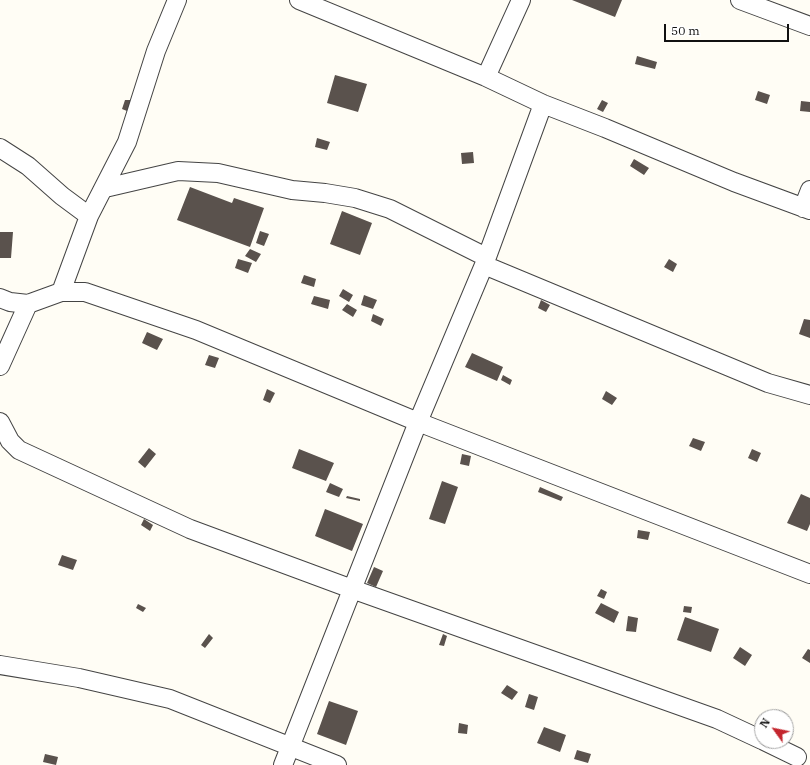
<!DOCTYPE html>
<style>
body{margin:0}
#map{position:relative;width:810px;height:765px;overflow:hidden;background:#fffdf5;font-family:"IBM Plex Serif",serif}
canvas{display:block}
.north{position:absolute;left:754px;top:709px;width:40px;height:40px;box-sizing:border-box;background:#fff;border:1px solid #a0a0a0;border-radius:50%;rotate:303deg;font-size:11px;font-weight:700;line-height:16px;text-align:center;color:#111}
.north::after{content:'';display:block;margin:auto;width:14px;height:18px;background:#c4262e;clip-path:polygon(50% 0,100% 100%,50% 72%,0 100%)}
.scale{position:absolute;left:664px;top:24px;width:125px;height:18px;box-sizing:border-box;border:2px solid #111;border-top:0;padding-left:5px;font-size:12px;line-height:14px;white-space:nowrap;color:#111;-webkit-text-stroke:3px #fff;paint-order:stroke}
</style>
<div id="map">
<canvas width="810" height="765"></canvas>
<div class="north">N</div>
<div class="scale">50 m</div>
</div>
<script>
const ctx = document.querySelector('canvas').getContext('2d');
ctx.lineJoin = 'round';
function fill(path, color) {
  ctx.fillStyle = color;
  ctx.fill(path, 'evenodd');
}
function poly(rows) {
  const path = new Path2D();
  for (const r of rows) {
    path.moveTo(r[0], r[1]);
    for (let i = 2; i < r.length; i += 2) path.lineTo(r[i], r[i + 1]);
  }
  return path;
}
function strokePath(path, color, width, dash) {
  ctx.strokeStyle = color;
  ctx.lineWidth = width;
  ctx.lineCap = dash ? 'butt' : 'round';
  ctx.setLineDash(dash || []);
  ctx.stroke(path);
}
const building = poly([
 [572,0,622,0,615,17],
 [637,56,657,62,655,69,635,64],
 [335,75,367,84,358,112,327,103],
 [758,91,770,95,767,104,755,100],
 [125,100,137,100,132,113,122,109],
 [602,100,608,103,603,112,597,109],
 [801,101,810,102,810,112,800,111],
 [317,138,330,142,327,150,315,147],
 [473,152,474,163,462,164,461,153],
 [634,159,649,168,644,175,630,166],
 [190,187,232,203,234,198,264,208,250,247,177,220],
 [342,211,372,223,360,255,330,244],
 [260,231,269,234,264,246,256,243],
 [0,232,13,232,11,258,0,258],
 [250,249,261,254,256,262,245,256],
 [238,259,252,263,248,273,235,268],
 [669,259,677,264,673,272,664,267],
 [304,275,316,279,314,287,301,283],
 [343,289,353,295,349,302,339,296],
 [364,295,377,300,373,309,361,305],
 [314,296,330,300,328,309,311,304],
 [541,300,550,305,546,312,538,308],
 [347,304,357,310,353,317,342,310],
 [373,314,384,319,381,326,371,321],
 [804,319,810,320,810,338,799,334],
 [147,332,163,339,157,350,142,343],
 [472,353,503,367,497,381,465,367],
 [209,355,219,358,215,368,205,365],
 [503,375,512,380,510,385,501,380],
 [267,389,275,393,270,403,263,400],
 [606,391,617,398,612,405,602,399],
 [693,438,705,442,701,451,689,446],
 [149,448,156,454,145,468,138,462],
 [299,449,334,463,326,481,292,468],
 [752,449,761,453,757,462,748,458],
 [462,454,471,456,469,466,460,464],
 [442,481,458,487,445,524,429,519],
 [330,483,343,489,339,497,326,492],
 [540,487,563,497,561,501,538,492],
 [801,494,810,498,810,524,807,531,787,523],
 [347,496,360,499,360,501,346,498],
 [325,509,363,524,352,551,315,536],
 [144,519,153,525,150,531,141,525],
 [638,530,650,532,648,540,637,538],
 [62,555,77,560,73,570,58,565],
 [374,567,383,571,376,587,367,583],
 [601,589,607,592,604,599,597,596],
 [601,603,619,612,614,623,595,613],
 [138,604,146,608,143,612,136,608],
 [684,606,692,607,691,613,683,612],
 [628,616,638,618,636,632,626,631],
 [685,617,719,629,711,652,677,640],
 [209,634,213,638,205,648,201,645],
 [443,634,447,636,444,646,439,645],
 [740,647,752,655,745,666,733,658],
 [808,649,810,650,810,663,802,658],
 [507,685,518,692,512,700,501,693],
 [529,694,538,697,534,710,525,707],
 [329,701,358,711,346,745,317,734],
 [459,723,468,725,467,734,458,733],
 [544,727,566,735,560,752,537,743],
 [577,750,591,754,588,763,574,759],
 [45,754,58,757,56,765,43,762]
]);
const minor = poly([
 [299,0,486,77],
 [521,0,486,77,543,104,605,128,734,182,810,210],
 [740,0,810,26],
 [0,148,28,166,62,196,89,216],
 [105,188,178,171,218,173,292,190,325,193,355,198,390,209,486,257],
 [803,208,810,190],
 [484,265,768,383,810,395],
 [61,292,89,216,127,142,156,51,177,0],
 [0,298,10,302,28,304,61,292,85,292,196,330,418,422,810,574],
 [0,366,28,304],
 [0,422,10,441,19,450,190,529,352,589,717,719,762,740],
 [0,665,79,678,170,699,337,765],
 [764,741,797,757],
 [283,765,418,422,484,265,543,104]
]);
fill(building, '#5a524d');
strokePath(minor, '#444', 20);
strokePath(minor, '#fff', 18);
</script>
